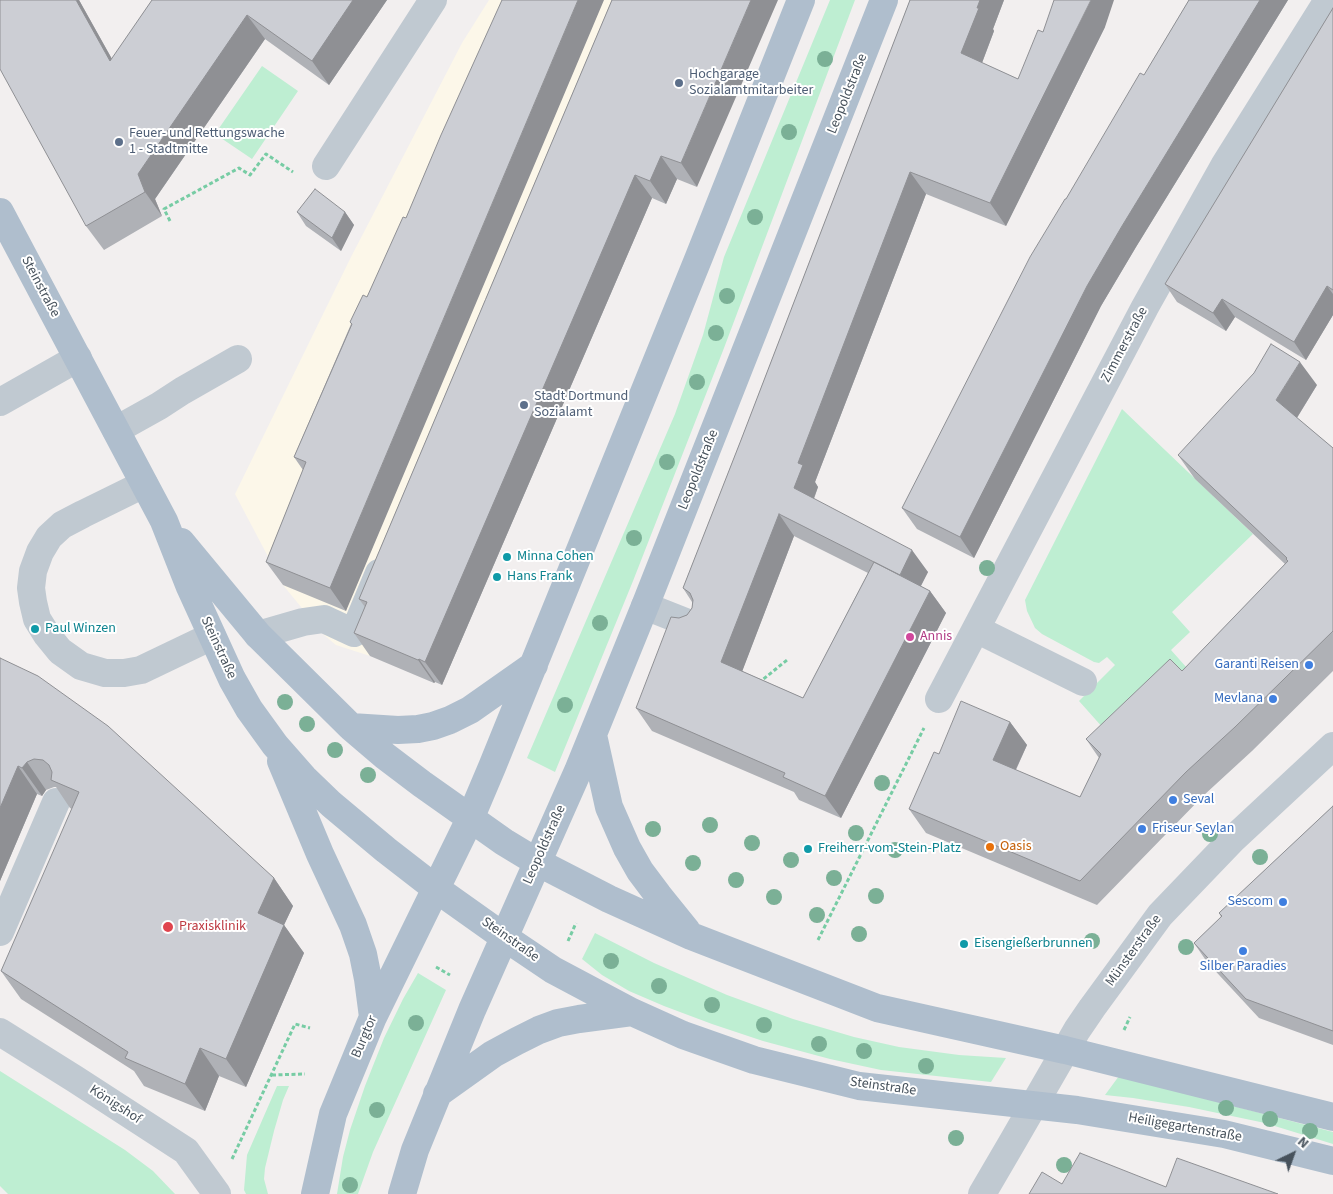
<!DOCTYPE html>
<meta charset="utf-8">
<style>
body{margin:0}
#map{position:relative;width:1333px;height:1194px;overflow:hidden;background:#f2efef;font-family:"Source Sans 3",sans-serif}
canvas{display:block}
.north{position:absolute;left:1268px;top:1129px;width:50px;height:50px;-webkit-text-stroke:4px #fff;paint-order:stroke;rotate:42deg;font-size:14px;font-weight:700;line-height:20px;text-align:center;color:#47525c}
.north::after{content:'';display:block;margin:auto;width:18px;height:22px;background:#47525c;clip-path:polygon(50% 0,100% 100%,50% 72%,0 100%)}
</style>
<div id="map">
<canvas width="1333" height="1194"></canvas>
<div class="north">N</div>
</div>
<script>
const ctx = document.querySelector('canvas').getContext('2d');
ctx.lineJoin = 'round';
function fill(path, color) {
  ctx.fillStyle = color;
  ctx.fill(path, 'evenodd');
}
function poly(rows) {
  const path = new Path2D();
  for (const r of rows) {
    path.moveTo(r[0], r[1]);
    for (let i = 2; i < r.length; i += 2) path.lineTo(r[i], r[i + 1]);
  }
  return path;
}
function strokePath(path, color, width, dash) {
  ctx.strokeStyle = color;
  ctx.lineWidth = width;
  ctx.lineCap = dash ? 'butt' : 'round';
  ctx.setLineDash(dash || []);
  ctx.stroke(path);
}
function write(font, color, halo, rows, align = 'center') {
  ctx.font = font + ' "Source Sans 3",sans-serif';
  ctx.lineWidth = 4;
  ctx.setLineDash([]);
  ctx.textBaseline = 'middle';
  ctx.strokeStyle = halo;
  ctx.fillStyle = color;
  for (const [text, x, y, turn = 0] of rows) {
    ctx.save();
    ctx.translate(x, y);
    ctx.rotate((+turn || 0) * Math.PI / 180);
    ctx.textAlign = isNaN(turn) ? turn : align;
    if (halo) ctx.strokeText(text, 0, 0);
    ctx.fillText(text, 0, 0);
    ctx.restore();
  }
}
const commercial = poly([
 [489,0,652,0,370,656,336,645,324,635,283,585,235,494,351,257,462,43]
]);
const green = poly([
 [830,0,855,0,724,348,633,581,555,772,527,758,675,414,703,335,724,257],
 [262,66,298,91,252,159,215,134],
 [1122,409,1253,534,1172,612,1190,632,1171,650,1187,668,1112,738,1079,701,1115,665,1107,657,1099,663,1094,662,1042,634,1035,628,1027,611,1025,600],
 [595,933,654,963,727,995,793,1019,854,1037,899,1047,959,1055,1006,1058,991,1082,881,1070,830,1059,763,1041,712,1024,664,1006,629,991,602,975,582,959],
 [418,973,446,990,373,1152,358,1194,337,1194,343,1157,350,1130,365,1086,384,1038,403,999],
 [0,1071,125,1150,153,1171,175,1194,8,1194,0,1186],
 [1119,1076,1333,1132,1333,1144,1265,1123,1189,1107,1133,1098,1105,1095],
 [277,1086,289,1086,283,1100,274,1131,265,1168,264,1179,268,1194,246,1194,244,1190,247,1155]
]);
const path = poly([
 [170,221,164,209,239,168,250,175,266,154,293,172],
 [758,680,761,681,787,660],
 [818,940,924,728],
 [568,941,576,923],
 [436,967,450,975],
 [1124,1030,1130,1017],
 [272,1075,305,1074],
 [232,1159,295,1024,310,1028]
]);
const minor = poly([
 [326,166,433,0],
 [0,402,78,358],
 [116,430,159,406,182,391,238,359],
 [144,484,83,514,62,525,49,537,40,552,33,571,31,588,33,602,37,619,47,635,60,651,81,666,105,673,124,673,141,670,212,636],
 [645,606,693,625],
 [976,629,1083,682],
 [258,635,303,622,324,619,354,633,379,573],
 [939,699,1145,307,1224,166,1328,0],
 [0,932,56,802],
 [0,1032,75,1079,186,1151,217,1194],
 [982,1194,1013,1141,1077,1030,1092,1008,1160,915,1232,840,1333,746]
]);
const major = poly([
 [0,212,164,521,190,587,232,679,249,709,275,745,304,778,331,804,386,850,435,888,504,937,553,970,632,1012,683,1035,754,1060,859,1086,1077,1110,1224,1134,1333,1161],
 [181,542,258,635,351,727,385,756,422,784,504,842,537,862,609,899,691,936,877,1008,1065,1050,1333,1117],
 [351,727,398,730,418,729,433,726,450,720,470,710,534,665],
 [593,735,609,807,627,848,640,871,658,895,687,931],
 [281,761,320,854,353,925,363,954,368,979,373,1017],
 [437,1094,493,1054,517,1041,539,1030,558,1023,579,1019,632,1012],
 [315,1194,333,1114,373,1017,470,819,492,767,699,257,801,0],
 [402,1194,415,1150,472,1010,578,771,645,606,884,0]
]);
const trees = [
 [825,59],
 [789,132],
 [755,217],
 [727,296],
 [716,333],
 [697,382],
 [667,462],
 [634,538],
 [987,568],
 [600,623],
 [285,702],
 [565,705],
 [307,724],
 [335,750],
 [368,775],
 [882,783],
 [710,825],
 [653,829],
 [856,833],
 [1210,834],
 [752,843],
 [895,850],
 [1260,857],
 [791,860],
 [693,863],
 [834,878],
 [736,880],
 [876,896],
 [774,897],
 [817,915],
 [859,934],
 [1092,941],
 [1186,947],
 [611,961],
 [659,986],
 [712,1005],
 [416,1023],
 [764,1025],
 [819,1044],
 [864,1051],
 [926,1066],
 [1226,1108],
 [377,1110],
 [1270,1119],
 [1310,1131],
 [956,1138],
 [1064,1165],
 [350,1185]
];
const wall = poly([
 [79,0,112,59,152,0,387,0,329,85,265,39,155,199,162,216,104,250,86,226],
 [612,0,697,187,677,179,666,204,652,198,442,685,435,682,434,683,370,656,354,633,365,607,359,599],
 [910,0,1004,0,993,29,994,31,982,63,1018,79,1043,32,1105,27,1006,226,926,194,815,482,818,487,814,499,928,572,921,586,930,591,946,613,841,818,799,800,794,792,652,731,636,708,679,618,687,615,692,608,692,602,683,588,741,440],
 [794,536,868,573,803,698,742,671],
 [1189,0,1288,0,1136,247,1101,306,974,558,917,529,902,508,1066,199,1144,75],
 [1333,8,1333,315,1306,360,1235,317,1226,331,1177,302,1165,284],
 [297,212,345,212,354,225,341,251,306,226],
 [406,218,346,611,283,585,266,562,303,470,294,457,351,324,350,322,367,297],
 [1317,385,1297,418,1333,448,1333,671,1252,751,1203,796,1097,905,926,833,909,809,939,754,1010,722,1027,745,1016,770,1080,797,1099,758,1086,739,1182,671,1285,564,1195,479,1178,455],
 [0,658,274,878,293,906,284,925,304,953,246,1087,219,1076,205,1111,144,1086,134,1071,21,999,1,971,72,809,70,808,56,787,54,787,46,790,42,796,37,794,0,881],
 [1333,806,1333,1045,1259,1018,1207,962,1194,943,1221,917,1219,913]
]);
const shadedWall = poly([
 [76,0,79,0,127,86,110,61],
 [353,0,387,0,329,85,312,61],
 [578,0,604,0,346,611,330,588],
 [751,0,778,0,697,187,681,163],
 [980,0,1004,0,993,29,994,31,977,76,961,53],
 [1091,0,1114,0,1105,27,1006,226,990,203],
 [1260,0,1288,0,1136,247,1101,306,974,558,960,537,1087,286,1122,226],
 [247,15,265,39,155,199,162,216,145,192,138,174],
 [661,156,677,179,666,204,650,181],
 [910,172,926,194,815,482,818,487,809,511,794,488,798,463],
 [635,175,652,198,442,685,425,662],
 [345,212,354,225,341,251,332,238],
 [1327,286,1333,294,1333,315,1306,360,1294,342],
 [1222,299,1235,317,1226,331,1213,313],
 [1300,362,1317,385,1293,424,1276,400],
 [779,514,794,536,737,685,721,662],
 [912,550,928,572,915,597,900,575],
 [930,591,946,613,841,818,825,796],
 [419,659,435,682,434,683,418,660],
 [1010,722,1027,745,1009,784,993,760],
 [27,762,46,790,42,796,22,768],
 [18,766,37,794,0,881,0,808],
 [274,878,293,906,284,925,304,953,246,1087,226,1059,258,913],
 [200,1048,219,1076,205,1111,185,1084]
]);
const building = poly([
 [0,0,76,0,110,61,152,0,353,0,312,61,247,15,138,174,145,192,86,226,0,69,0,0],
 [502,0,578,0,330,588,266,562,306,462,294,457,352,324,350,322,363,295,367,297,403,217,406,218,441,135,502,0],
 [612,0,751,0,681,163,661,156,650,181,635,175,425,662,419,659,418,660,354,633,367,602,359,599,612,0],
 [910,0,980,0,977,8,979,8,961,53,1018,79,1038,30,1043,32,1054,0,1091,0,990,203,910,172,798,463,803,465,794,488,912,550,900,575,874,562,930,591,825,796,783,777,785,773,636,708,671,617,679,618,687,615,692,608,693,600,690,593,683,588,741,440,910,0],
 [779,514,874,562,803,698,721,662,779,514],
 [1189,0,1260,0,1122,226,1087,286,960,537,902,508,1030,257,1065,199,1066,199,1140,73,1144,75,1189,0],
 [1333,8,1333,290,1327,286,1294,342,1222,299,1213,313,1165,284,1333,8],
 [315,189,345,212,332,238,297,212,315,189],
 [1271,344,1300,362,1276,400,1333,448,1333,631,1235,727,1186,772,1080,881,909,809,934,752,939,754,961,701,1010,722,993,760,1080,797,1101,754,1086,739,1170,659,1182,671,1288,561,1286,559,1287,558,1178,455,1254,373,1271,344],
 [0,658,38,676,108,726,274,878,258,913,284,925,226,1059,200,1048,185,1084,125,1058,128,1052,1,971,79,792,51,780,52,772,49,765,43,760,34,759,27,762,22,768,18,766,0,808,0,658],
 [1333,806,1333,1031,1246,999,1194,943,1222,916,1219,913,1333,806],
 [1080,1153,1166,1187,1177,1158,1278,1194,1029,1194,1042,1172,1062,1184,1080,1153]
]);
const markers = [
 [679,83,5,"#5c6f8a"],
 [119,142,5,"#5c6f8a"],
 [524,405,5,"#5c6f8a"],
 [507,557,5,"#0f9aa8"],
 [497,577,5,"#0f9aa8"],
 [35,629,5,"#0f9aa8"],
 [910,637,5,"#d1479c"],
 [1309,665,5,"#3f7fe0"],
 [1273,699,5,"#3f7fe0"],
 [1173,800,5,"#3f7fe0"],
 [1142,829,5,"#3f7fe0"],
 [990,847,5,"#e8710a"],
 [808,849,5,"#0f9aa8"],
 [1283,902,5,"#3f7fe0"],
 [168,927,6,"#e0444e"],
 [964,944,5,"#0f9aa8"],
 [1243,951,5,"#3f7fe0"]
];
const serviceNames = [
 ["Hochgarage",689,75],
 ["Sozialamtmitarbeiter",689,91],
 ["Feuer- und Rettungswache",129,134],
 ["1 - Stadtmitte",129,150],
 ["Stadt Dortmund",534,397],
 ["Sozialamt",534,413]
];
const streetNames = [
 ["Leopoldstraße",848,94,-68],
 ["Steinstraße",40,287,62],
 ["Zimmerstraße",1125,345,-62],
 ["Leopoldstraße",699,470,-68],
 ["Steinstraße",218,648,65],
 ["Leopoldstraße",545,845,-66],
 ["Steinstraße",510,940,35],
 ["Münsterstraße",1134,951,-54],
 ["Burgtor",365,1037,-67],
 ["Steinstraße",883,1087,8],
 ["Königshof",115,1105,33],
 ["Heiligegartenstraße",1185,1128,10]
];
const cultureNames = [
 ["Minna Cohen",517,557],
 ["Hans Frank",507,577],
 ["Paul Winzen",45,629],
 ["Freiherr-vom-Stein-Platz",818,849],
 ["Eisengießerbrunnen",974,944]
];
const hotelNames = [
 ["Annis",920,637]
];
const shopNames = [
 ["Garanti Reisen",1299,665],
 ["Mevlana",1263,699],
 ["Seval",1183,800,"left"],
 ["Friseur Seylan",1152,829,"left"],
 ["Sescom",1273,902],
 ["Silber Paradies",1243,967,"center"]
];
const foodNames = [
 ["Oasis",1000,847]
];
const healthNames = [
 ["Praxisklinik",179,927]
];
fill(commercial, '#fcf7e9');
fill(green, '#beeed2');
strokePath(path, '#77cca4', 3, [4, 2.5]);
strokePath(minor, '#c0c9d1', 28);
strokePath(major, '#afbecd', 28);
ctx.fillStyle = '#7bb096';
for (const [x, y] of trees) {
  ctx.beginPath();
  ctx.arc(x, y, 8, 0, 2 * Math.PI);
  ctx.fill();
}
fill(wall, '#afb1b6');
fill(shadedWall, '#8f9094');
fill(building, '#ccced4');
strokePath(building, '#8f9094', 1);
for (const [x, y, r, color] of markers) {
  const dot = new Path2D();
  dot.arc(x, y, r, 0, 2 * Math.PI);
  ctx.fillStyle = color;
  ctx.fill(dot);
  strokePath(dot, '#fff', 2);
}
write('14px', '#4e5e75', '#fff', serviceNames, 'left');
write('14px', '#47525c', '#fff', streetNames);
write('14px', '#0d838f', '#fff', cultureNames, 'left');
write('14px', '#b23c85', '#fff', hotelNames, 'left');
write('14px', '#366cbe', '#fff', shopNames, 'right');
write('14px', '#c56008', '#fff', foodNames, 'left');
write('14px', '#be3a42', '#fff', healthNames, 'left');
</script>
